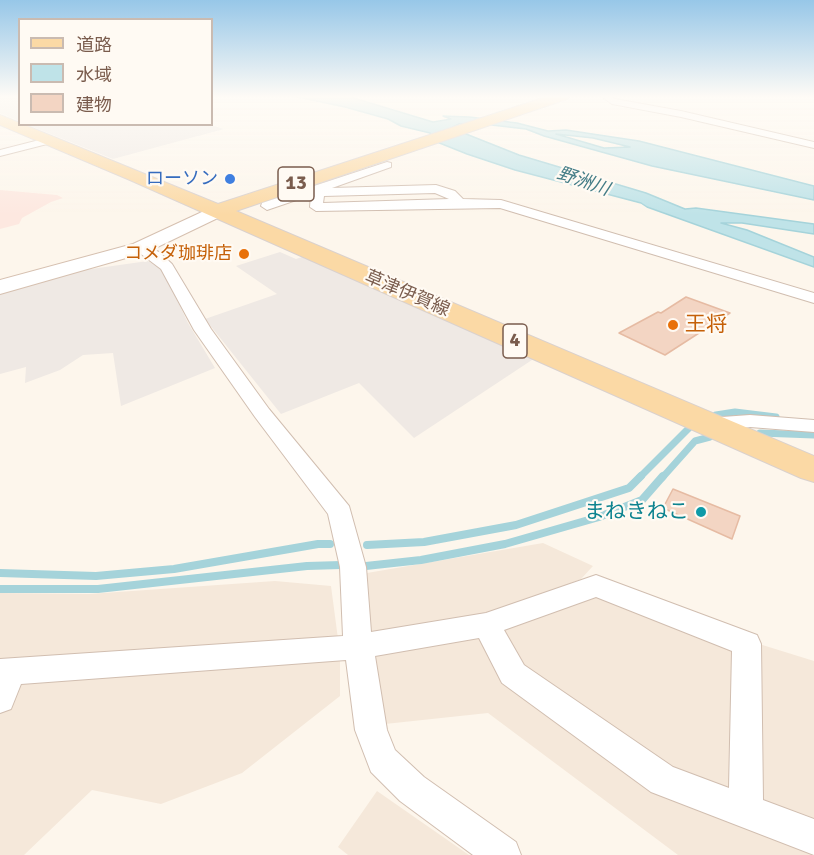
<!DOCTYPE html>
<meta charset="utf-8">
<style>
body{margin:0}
#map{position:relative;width:814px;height:855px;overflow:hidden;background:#fdf6ec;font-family:Signika,"Noto Sans JP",sans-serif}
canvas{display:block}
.legend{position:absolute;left:18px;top:18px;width:195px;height:108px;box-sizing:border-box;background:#fffaf3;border:2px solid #cabbb1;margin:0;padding:8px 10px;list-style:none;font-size:18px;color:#7a5c4d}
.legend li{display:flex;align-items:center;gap:12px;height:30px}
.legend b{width:30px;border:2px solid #cabbb1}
</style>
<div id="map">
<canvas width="814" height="855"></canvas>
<ul class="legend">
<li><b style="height:8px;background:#fbd9a5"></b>道路</li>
<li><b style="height:16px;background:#bfe3e8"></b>水域</li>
<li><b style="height:16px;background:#f3d5c3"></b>建物</li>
</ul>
</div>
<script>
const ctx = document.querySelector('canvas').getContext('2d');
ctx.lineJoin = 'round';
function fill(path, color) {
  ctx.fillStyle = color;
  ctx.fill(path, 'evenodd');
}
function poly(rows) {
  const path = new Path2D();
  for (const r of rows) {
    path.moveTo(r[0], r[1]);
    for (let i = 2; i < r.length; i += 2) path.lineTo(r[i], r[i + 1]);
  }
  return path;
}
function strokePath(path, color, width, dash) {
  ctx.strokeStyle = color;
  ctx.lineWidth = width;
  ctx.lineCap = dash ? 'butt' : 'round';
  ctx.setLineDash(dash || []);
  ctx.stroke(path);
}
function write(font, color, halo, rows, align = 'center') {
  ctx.font = font + ' Signika,"Noto Sans JP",sans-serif';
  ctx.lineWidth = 4.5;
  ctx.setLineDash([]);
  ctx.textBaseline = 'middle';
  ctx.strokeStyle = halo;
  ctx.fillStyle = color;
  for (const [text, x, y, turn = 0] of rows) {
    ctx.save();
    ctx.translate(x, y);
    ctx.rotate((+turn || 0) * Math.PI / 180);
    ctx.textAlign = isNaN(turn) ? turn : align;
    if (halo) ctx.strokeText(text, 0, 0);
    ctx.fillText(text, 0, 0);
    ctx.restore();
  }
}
const residential = poly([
 [543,543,593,566,581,579,483,618,370,638,367,573],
 [275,581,331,586,340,654,340,696,242,773,161,804,92,790,24,855,0,855,0,593,89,594],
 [596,594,742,649,739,799,666,770,521,669,499,630],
 [483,633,505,678,814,855,678,855,488,713,385,724,371,651],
 [756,643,814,661,814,826,753,805],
 [377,791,469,855,348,855,338,847]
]);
const commercial = poly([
 [0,190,57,195,63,198,51,202,22,218,19,224,0,229]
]);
const industrial = poly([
 [0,96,19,96,19,121,0,113],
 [211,125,224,129,113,159,28,125],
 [280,252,296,259,302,257,329,266,538,356,414,438,359,383,281,414,205,319,277,294,236,266],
 [148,261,163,270,188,323,215,368,121,406,113,353,83,355,60,370,25,383,26,367,0,374,0,294,44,278,91,269]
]);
const water = poly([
 [293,96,347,96,433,122,451,119,443,116,470,117,517,123,548,131,566,130,639,141,814,186,814,200,652,166,544,136,526,129,474,123,459,124,451,128,519,155,646,193,685,209,696,208,814,224,814,234,742,223,721,223,747,230,814,257,814,267,647,207,641,203,515,170,467,154,437,142,430,133,401,126,388,119,345,107,293,96],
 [556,134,593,138,630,147,604,148,556,134]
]);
const streamFar1 = poly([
 [716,415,735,412,776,417],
 [760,433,814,435],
 [639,478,691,426],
 [662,478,695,441,710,437]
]);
const stream = poly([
 [367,545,424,542,516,525,629,488,641,476],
 [366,566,421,560,505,544,599,517,642,500,663,476],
 [0,573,96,576,174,569,318,544,330,544],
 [0,589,98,589,307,566,341,565]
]);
const building = poly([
 [686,297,730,313,665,355,619,333,658,312,661,313,686,297],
 [673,489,740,516,732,539,663,508,673,489]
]);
const street = poly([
 [601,96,610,96,615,99,681,111,814,142,814,148,681,117,612,104,601,96],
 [51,137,56,140,55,142,0,156,0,150,51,137],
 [387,162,391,163,391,167,332,188,436,185,455,191,463,199,501,200,814,293,814,303,500,208,316,211,310,207,311,195,267,210,261,206,262,203,387,162],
 [435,193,449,199,323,203,324,196,435,193],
 [140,244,159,252,172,264,211,329,269,409,349,506,366,567,371,632,486,613,596,575,757,635,761,644,763,800,814,819,814,855,651,792,502,683,479,638,375,656,387,730,395,750,424,777,516,842,521,855,473,855,400,801,371,772,355,730,346,660,21,684,11,709,0,713,0,659,343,636,340,567,328,514,255,417,194,330,161,269,133,248,140,244],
 [596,597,732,651,729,788,673,767,524,665,504,630,596,597],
 [750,415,814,420,814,432,750,427,708,430,701,429,698,424,701,419,708,418,750,415]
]);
const secondary = poly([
 [217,205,224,207,226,211,224,215,147,252,0,294,0,280,133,244,217,205]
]);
const primary = poly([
 [549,96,569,96,567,99,236,211,814,456,814,482,801,478,130,180,0,125,0,115,218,204,549,96]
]);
const markers = [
 [230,179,6,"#3f7fe0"],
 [244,254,6,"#e8710a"],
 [673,325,6,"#e8710a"],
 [701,512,6,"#0f9aa8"]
];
const farShopnames = [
 ["ローソン",218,179]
];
const farWaternames = [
 ["野洲川",583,182,19]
];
const farFoodnames = [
 ["コメダ珈琲店",232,254]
];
const farStreetnames = [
 ["草津伊賀線",407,294,23]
];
const shields = [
 [296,184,36],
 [515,341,24]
];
const shieldNames = [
 ["13",296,184],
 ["4",515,341]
];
const foodNames = [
 ["王将",685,325]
];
const cultureNames = [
 ["まねきねこ",689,512]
];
fill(residential, '#f5e8da');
fill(commercial, '#fde8e0');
fill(industrial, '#efe9e4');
fill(water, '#bfe3e8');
strokePath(water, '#a5d3da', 1.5);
strokePath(streamFar1, '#a5d3da', 7);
strokePath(stream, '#a5d3da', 8);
fill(building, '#f3d5c3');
strokePath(building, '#e6bba3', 1.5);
strokePath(street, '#d1beb0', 2);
strokePath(secondary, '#d6c0b0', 2);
strokePath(primary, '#dad1cd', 2);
fill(street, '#fff');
fill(secondary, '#fff');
fill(primary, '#fbd9a5');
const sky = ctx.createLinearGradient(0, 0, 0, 215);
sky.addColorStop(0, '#97c7e8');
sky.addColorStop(0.45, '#fefbf6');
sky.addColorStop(1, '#fefbf600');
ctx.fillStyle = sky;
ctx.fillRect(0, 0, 814, 215);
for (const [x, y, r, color] of markers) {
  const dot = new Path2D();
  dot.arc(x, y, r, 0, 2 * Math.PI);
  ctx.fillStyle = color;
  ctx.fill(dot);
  strokePath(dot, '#fffaf3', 2);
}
write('18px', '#366cbe', '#fffaf3', farShopnames, 'right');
write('italic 18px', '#437c86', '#fffaf3', farWaternames);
write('18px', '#c56008', '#fffaf3', farFoodnames, 'right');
write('18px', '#7a5c4d', '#fffaf3', farStreetnames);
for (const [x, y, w] of shields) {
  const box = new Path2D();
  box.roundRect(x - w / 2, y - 17, w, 34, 4.5);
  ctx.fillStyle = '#fffaf3';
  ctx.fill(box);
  strokePath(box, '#7a5c4d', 1.5);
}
write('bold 20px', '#7a5c4d', null, shieldNames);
write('21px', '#c56008', '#fffaf3', foodNames, 'left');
write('21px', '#0d838f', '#fffaf3', cultureNames, 'right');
</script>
